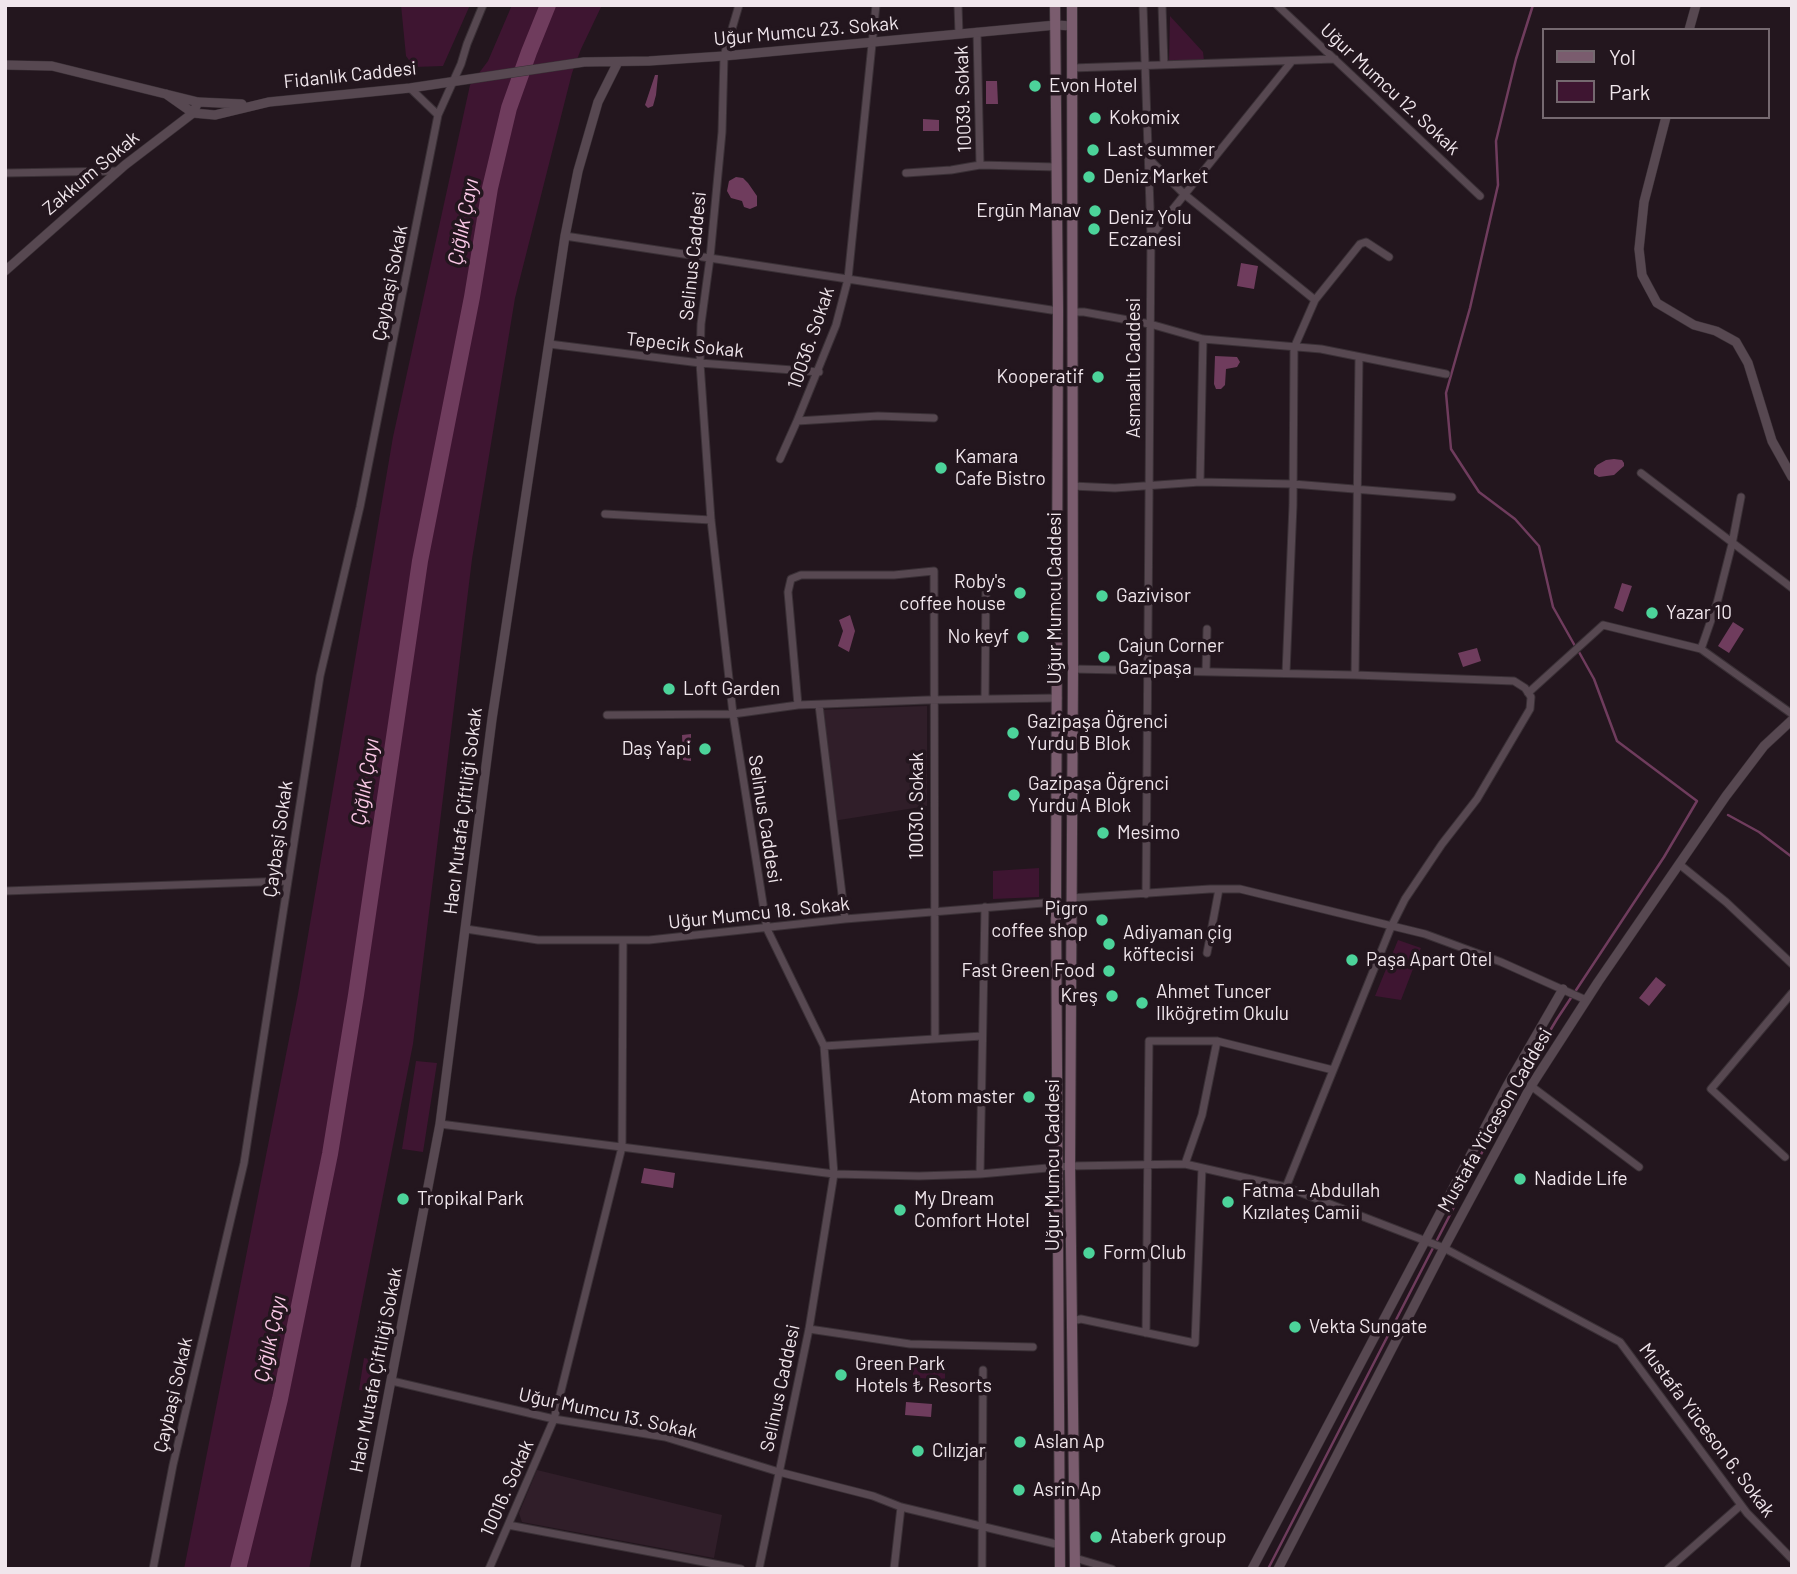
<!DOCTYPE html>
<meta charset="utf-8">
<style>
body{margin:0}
#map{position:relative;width:1797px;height:1574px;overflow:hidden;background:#23161e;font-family:Barlow,sans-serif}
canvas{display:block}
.frame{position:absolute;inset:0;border:7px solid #f0e6ec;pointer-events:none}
.legend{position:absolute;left:1542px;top:28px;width:228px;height:91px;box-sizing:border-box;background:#23161e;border:2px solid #756970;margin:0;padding:9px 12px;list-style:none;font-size:21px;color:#f0e6ec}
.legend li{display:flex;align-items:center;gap:14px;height:35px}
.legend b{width:35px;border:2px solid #756970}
</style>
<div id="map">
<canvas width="1797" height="1574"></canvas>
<div class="frame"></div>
<ul class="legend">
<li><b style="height:9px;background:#7a5c6e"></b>Yol</li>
<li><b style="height:19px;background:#3e1531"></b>Park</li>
</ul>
</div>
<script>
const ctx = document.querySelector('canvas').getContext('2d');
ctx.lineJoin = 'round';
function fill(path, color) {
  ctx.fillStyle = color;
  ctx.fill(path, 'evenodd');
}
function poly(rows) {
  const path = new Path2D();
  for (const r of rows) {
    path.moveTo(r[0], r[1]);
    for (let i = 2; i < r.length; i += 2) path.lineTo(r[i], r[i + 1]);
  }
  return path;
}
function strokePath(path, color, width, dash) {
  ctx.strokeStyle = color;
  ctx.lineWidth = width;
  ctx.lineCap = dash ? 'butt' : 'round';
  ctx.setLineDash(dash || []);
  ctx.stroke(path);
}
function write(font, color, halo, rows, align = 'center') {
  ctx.font = font + ' Barlow,sans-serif';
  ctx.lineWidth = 7;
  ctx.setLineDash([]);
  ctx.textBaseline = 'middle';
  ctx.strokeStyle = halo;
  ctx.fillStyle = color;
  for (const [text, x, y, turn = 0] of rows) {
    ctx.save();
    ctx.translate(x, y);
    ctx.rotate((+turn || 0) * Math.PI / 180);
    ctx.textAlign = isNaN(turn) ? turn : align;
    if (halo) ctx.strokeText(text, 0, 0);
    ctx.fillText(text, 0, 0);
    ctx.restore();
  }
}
const built = poly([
 [927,706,927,806,833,821,819,710],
 [537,1470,722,1515,714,1558,522,1522,519,1513]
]);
const green = poly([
 [401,5,470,5,443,66,414,67,406,56],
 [512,5,602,5,581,49,572,73,515,298,472,559,413,1044,309,1569,184,1569,298,994,393,437,470,85,488,61],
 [1170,16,1203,52,1204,61,1169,63],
 [1039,868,1039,897,993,899,993,871],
 [1398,940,1421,948,1401,1000,1375,996],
 [416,1061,437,1063,423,1152,402,1149],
 [364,1358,379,1361,373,1392,359,1390],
 [913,1358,945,1358,945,1379,913,1378]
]);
const water = poly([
 [655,75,658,75,656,95,653,106,648,108,645,105],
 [986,81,997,81,998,104,986,104],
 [923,119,939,120,939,131,923,131],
 [736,177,743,178,748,183,757,196,757,206,750,209,744,207,742,201,731,198,727,191,729,181],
 [1241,263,1258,266,1254,289,1237,286],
 [1215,356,1237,357,1240,362,1237,367,1226,369,1225,385,1221,389,1216,389,1214,384],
 [1614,459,1622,460,1624,463,1624,466,1614,475,1599,477,1594,474,1594,469,1597,465,1606,460],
 [1622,583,1632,586,1623,612,1614,608],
 [850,615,855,631,849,652,838,646,843,631,839,620],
 [1733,622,1744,629,1729,653,1718,646],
 [1477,648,1481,661,1463,667,1458,653],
 [691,734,691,761,683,760,682,735],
 [1656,977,1666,985,1649,1006,1639,998],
 [644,1168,675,1173,673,1188,641,1183],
 [906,1402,932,1404,931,1417,905,1415]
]);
const stream = poly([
 [1533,5,1516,59,1496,141,1498,185,1470,308,1446,393,1451,449,1479,492,1515,519,1539,546,1553,607,1575,646],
 [1728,815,1759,832,1792,857],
 [1268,1569,1511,1096,1557,1019,1664,857,1697,801,1617,741,1594,679,1579,652]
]);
const river = poly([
 [238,1569,280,1399,330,1154,356,995,420,561,472,297,490,188,509,108,529,52,548,5]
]);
const minor = poly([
 [739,5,724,56,722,132,710,258,701,324,700,363,711,520,733,714,767,929,824,1046,834,1174,809,1329,759,1569],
 [876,5,848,279,836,325,797,421,878,416,934,418],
 [958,5,959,34],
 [1143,5,1151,236,1146,894],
 [1162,5,1164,65],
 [1277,5,1480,196],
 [977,32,980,165],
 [1072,68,1335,59],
 [410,88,438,115,461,64,467,44,483,5],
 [1148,158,1184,194,1315,300,1294,348,1293,505,1286,673],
 [5,173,118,171],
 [906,173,951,170,980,165,1057,167],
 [1152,235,1292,61],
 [565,236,1058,311],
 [1315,300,1360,244,1366,242,1389,257],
 [1073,312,1084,312,1150,324,1203,339,1321,349,1446,374],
 [549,344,700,363,819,372],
 [780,459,797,421],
 [1641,473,1792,588],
 [1200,482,1293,484,1452,497],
 [1072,486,1115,488,1200,482,1203,339],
 [605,514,711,520],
 [1701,649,1717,603,1732,544,1741,497],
 [1073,669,1355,675,1514,681,1525,688,1531,697,1530,709,1477,799,1442,844,1405,899,1391,927,1286,1187],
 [1206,671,1207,629],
 [1355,675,1359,357],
 [1528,693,1603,625,1701,649,1792,714],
 [985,699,986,582],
 [798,705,788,592,791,579,801,575,894,575,934,571,935,1039],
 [819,705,845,919],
 [607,715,733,714,798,705,927,700,1058,698],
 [1679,864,1726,902,1792,964],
 [5,891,288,881],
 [1071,898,1210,889,1240,889,1425,934,1501,962,1586,1000],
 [466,929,538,940,649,940,845,919,1056,902],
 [1207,953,1219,889],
 [824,1046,982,1036],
 [1531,1086,1639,1167],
 [440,1124,834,1174,919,1176,980,1174,1070,1166,1185,1164,1286,1187,1444,1248,1620,1342,1747,1513,1792,1559],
 [1785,1157,1711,1089,1792,993],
 [1185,1164,1202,1115,1217,1041],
 [980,1174,985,907],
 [1072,1321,1081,1319,1195,1343,1202,1168],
 [809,1329,910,1344,1033,1347],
 [1146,1333,1149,1041,1217,1041,1333,1070],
 [392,1381,554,1419,665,1437,779,1472,873,1496,901,1507,1060,1545],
 [508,1525,741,1569],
 [1075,1558,1112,1569],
 [153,1569,173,1465,244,1163,320,676,360,507,438,115],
 [489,1569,554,1419,622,1147,623,940],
 [894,1569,901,1507],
 [982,1569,983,1370],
 [1668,1569,1741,1505]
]);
const tertiary = poly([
 [1689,30,1696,5],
 [5,65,52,66,198,102,242,104],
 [166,94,193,113,215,115,269,102,410,88,584,62,649,61,724,56,1056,25,1072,26],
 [1666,117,1644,202,1639,249,1642,275,1657,303,1694,325,1716,331,1736,342,1748,363,1772,441,1792,477],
 [5,271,125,165,193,113,198,102],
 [355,1569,440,1124,492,719,565,236,578,171,598,102,618,62],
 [1252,1569,1507,1086,1563,989],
 [1278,1569,1444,1248,1531,1086,1598,982,1726,796,1764,746,1792,720]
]);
const secondary = poly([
 [1055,5,1058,311,1056,902,1060,1569],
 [1072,5,1073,669,1070,1166,1075,1569]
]);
const markers = [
 [1035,86,7,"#4cd39a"],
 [1095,118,7,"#4cd39a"],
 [1093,150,7,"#4cd39a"],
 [1089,177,7,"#4cd39a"],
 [1095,211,7,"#4cd39a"],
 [1094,229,7,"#4cd39a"],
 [1098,377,7,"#4cd39a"],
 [941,468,7,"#4cd39a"],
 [1020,593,7,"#4cd39a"],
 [1102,596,7,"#4cd39a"],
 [1652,613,7,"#4cd39a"],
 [1023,637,7,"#4cd39a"],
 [1104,657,7,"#4cd39a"],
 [669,689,7,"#4cd39a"],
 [1013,733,7,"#4cd39a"],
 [705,749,7,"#4cd39a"],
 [1014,795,7,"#4cd39a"],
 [1103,833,7,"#4cd39a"],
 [1102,920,7,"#4cd39a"],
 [1109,944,7,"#4cd39a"],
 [1352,960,7,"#4cd39a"],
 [1109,971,7,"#4cd39a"],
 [1112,996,7,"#4cd39a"],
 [1142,1003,7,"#4cd39a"],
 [1029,1097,7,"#4cd39a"],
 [1520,1179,7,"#4cd39a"],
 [403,1199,7,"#4cd39a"],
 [1228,1202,7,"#4cd39a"],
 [900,1210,7,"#4cd39a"],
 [1089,1253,7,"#4cd39a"],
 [1295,1327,7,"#4cd39a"],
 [841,1375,7,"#4cd39a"],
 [1020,1442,7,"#4cd39a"],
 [918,1451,7,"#4cd39a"],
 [1019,1490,7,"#4cd39a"],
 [1096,1537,7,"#4cd39a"]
];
const streetNames = [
 ["Uğur Mumcu 23. Sokak",806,31,-5],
 ["Fidanlık Caddesi",350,75,-6],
 ["Uğur Mumcu 12. Sokak",1390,89,43],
 ["10039. Sokak",963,99,-92],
 ["Zakkum Sokak",91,173,-40],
 ["Selinus Caddesi",693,256,-84],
 ["Çaybaşi Sokak",390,283,-79],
 ["10036. Sokak",811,338,-71],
 ["Tepecik Sokak",685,345,6],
 ["Asmaaltı Caddesi",1134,368,-90],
 ["Uğur Mumcu Caddesi",1055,598,-90],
 ["10030. Sokak",917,806,-90],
 ["Hacı Mutafa Çiftliği Sokak",463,811,-83],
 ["Selinus Caddesi",765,819,81],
 ["Çaybaşi Sokak",278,839,-82],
 ["Uğur Mumcu 18. Sokak",759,913,-6],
 ["Mustafa Yüceson Caddesi",1495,1120,-60],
 ["Uğur Mumcu Caddesi",1053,1165,-90],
 ["Hacı Mutafa Çiftliği Sokak",376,1370,-79],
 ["Selinus Caddesi",780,1388,-78],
 ["Çaybaşi Sokak",173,1395,-77],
 ["Uğur Mumcu 13. Sokak",608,1413,12],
 ["Mustafa Yüceson 6. Sokak",1707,1430,53],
 ["10016. Sokak",507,1488,-66]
];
const poiNames = [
 ["Evon Hotel",1049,86],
 ["Kokomix",1109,118],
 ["Last summer",1107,150],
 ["Deniz Market",1103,177],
 ["Ergūn Manav",1081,211,"right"],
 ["Deniz Yolu",1108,218],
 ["Eczanesi",1108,240],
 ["Kooperatif",1084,377,"right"],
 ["Kamara",955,457],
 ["Cafe Bistro",955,479],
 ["Roby's",1006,582,"right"],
 ["coffee house",1006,604,"right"],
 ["Gazivisor",1116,596],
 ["Yazar 10",1666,613],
 ["No keyf",1009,637,"right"],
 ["Cajun Corner",1118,646],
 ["Gazipaşa",1118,668],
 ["Loft Garden",683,689],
 ["Gazipaşa Öğrenci",1027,722],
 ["Yurdu B Blok",1027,744],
 ["Daş Yapi",691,749,"right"],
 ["Gazipaşa Öğrenci",1028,784],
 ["Yurdu A Blok",1028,806],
 ["Mesimo",1117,833],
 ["Pigro",1088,909,"right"],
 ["coffee shop",1088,931,"right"],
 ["Adiyaman çig",1123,933],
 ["köftecisi",1123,955],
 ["Paşa Apart Otel",1366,960],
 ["Fast Green Food",1095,971,"right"],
 ["Ahmet Tuncer",1156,992],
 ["Ilköğretim Okulu",1156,1014],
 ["Kreş",1098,996,"right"],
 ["Atom master",1015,1097,"right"],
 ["Nadide Life",1534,1179],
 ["Fatma - Abdullah",1242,1191],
 ["Kızılateş Camii",1242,1213],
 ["Tropikal Park",417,1199],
 ["My Dream",914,1199],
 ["Comfort Hotel",914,1221],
 ["Form Club",1103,1253],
 ["Vekta Sungate",1309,1327],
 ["Green Park",855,1364],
 ["Hotels ₺ Resorts",855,1386],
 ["Aslan Ap",1034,1442],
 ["Cılızjar",932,1451],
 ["Asrin Ap",1033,1490],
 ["Ataberk group",1110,1537]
];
const waterNames = [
 ["Çığlık Çayı",463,222,-79],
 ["Çığlık Çayı",365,782,-81],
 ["Çığlık Çayı",270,1339,-78]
];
fill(built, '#301e29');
fill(green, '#3e1531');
fill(water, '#6f3c5d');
strokePath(stream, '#6f3c5d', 2.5);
strokePath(river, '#6f3c5d', 16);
strokePath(minor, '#3a3036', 9);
strokePath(tertiary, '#3a3036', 10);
strokePath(secondary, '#3a3036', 12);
strokePath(minor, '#574851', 7);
strokePath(tertiary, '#574851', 9);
strokePath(secondary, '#7a5c6e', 10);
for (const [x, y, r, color] of markers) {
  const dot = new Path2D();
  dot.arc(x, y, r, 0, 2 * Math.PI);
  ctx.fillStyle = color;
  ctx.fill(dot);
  strokePath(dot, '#23161e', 2.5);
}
write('19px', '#f0e6ec', '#23161e', streetNames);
write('19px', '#f0e6ec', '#23161e', poiNames, 'left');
write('italic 21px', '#fac8e6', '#23161e', waterNames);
</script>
